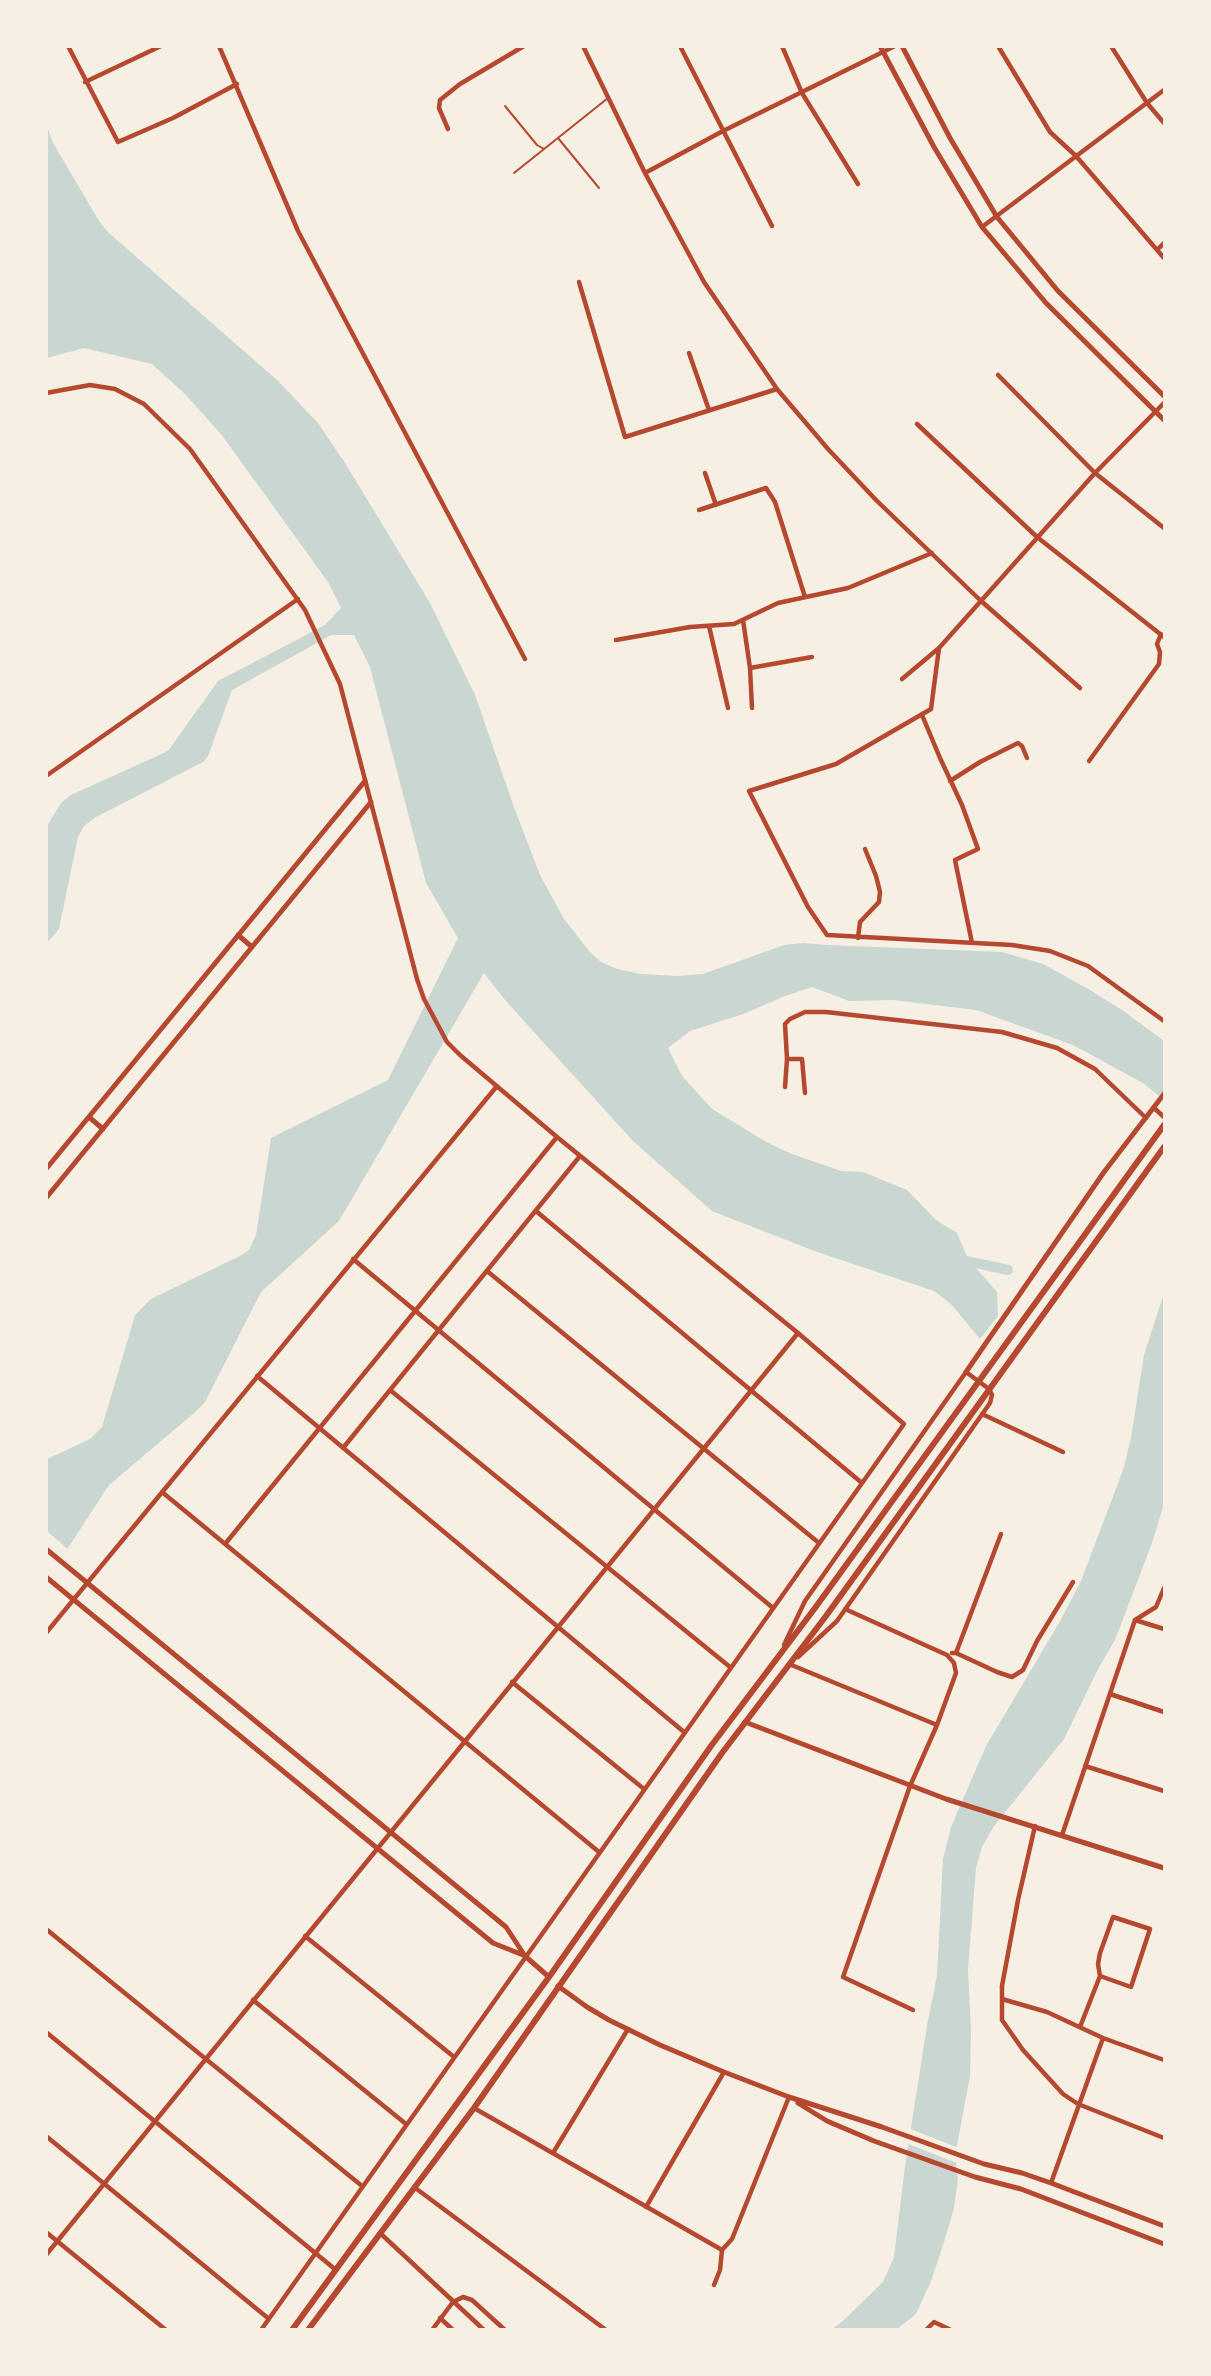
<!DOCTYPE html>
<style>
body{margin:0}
#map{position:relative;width:1211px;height:2376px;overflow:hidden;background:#f6efe4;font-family:"Noto Sans",sans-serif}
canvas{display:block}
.frame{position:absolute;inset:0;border:48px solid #f6efe4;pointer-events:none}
</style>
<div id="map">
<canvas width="1211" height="2376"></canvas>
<div class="frame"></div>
</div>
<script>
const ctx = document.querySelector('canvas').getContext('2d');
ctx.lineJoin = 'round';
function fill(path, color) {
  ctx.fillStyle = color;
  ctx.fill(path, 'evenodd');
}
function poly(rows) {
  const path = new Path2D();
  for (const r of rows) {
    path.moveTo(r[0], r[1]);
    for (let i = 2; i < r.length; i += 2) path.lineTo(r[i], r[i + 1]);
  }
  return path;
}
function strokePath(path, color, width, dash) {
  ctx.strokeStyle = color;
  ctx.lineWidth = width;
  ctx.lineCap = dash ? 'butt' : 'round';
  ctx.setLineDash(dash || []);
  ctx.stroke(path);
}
const water = poly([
 [46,124,53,143,99,221,109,233,278,381,318,423,345,463,430,603,475,695,515,810,540,875,564,919,589,951,601,962,617,969,640,974,677,976,703,974,784,945,803,943,827,945,1002,952,1043,964,1090,990,1122,1010,1164,1041,1164,1100,1143,1083,1073,1045,976,1010,893,1000,849,1001,812,987,785,996,746,1013,690,1031,668,1048,682,1076,712,1109,768,1143,792,1154,841,1171,863,1172,907,1190,936,1220,957,1233,968,1259,997,1292,998,1316,980,1339,952,1305,934,1291,817,1252,712,1211,633,1141,505,1000,484,973,339,1221,261,1292,205,1402,193,1414,109,1485,47,1580,47,1459,90,1439,102,1427,135,1315,151,1299,242,1255,249,1250,256,1235,271,1138,388,1080,458,938,426,883,370,667,354,635,331,635,232,690,208,756,203,762,96,817,84,826,78,837,59,929,47,943,47,826,61,803,71,795,168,751,218,681,325,625,341,608,328,582,221,434,184,393,152,364,84,348,47,358],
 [1164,1293,1164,1504,1152,1543,1115,1640,1099,1667,1064,1739,994,1826,982,1847,976,1868,968,1969,971,2031,970,2076,955,2156,958,2179,954,2208,944,2242,931,2281,916,2314,897,2329,831,2330,844,2320,883,2282,894,2257,905,2166,927,2026,937,1976,943,1859,951,1827,986,1746,1059,1623,1081,1581,1123,1470,1131,1438,1144,1355]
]);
const pier = poly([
 [47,1531,69,1550,47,1583,46,1583],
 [908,2128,959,2148,959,2164,906,2143]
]);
const canal = poly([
 [957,1259,1008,1270]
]);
const service = poly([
 [505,106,537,145,544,149],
 [558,138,599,188],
 [514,173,608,98]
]);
const minor = poly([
 [68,46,118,142,173,118,237,84],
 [219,46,298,231,525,659],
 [583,46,645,173,704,282,777,389,828,449,876,500,980,600,1080,688],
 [680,46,772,226],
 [782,46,802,93,858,184],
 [998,46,1050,132,1076,156,1164,258],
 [1111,46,1147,103,1164,123],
 [85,82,161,46],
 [448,129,439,108,440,100,460,84,524,46],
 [645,173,723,131,895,46],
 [982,227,1164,90],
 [1157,250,1164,243],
 [579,282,625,437,777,389],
 [689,353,709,410],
 [998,375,1095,473,1164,528],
 [46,393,90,385,115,389,144,404,190,449,305,610,340,684,417,979,424,999,447,1042,460,1055,557,1137,798,1333,904,1424,261,2330],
 [1164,403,1095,473,939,648,931,709,836,764,749,791,808,907,827,935,1012,945,1050,951,1088,966,1164,1021],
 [917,424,1037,537,1164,637],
 [705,473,716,505],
 [699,510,766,488,775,502,805,597],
 [743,620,750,668,812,657],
 [709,626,728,708],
 [616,640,690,627,734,624,778,603,848,588,932,553],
 [750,668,752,708],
 [902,679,939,648],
 [922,715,940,758,962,805,978,849,955,860,972,943],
 [1089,761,1159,664,1160,652,1157,644,1161,634],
 [46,776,298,599],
 [950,781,980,762,1018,743,1022,746,1027,758],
 [858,938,860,922,879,902,880,892,876,876,865,849],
 [787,1059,802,1059,805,1093],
 [785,1087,787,1059,785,1024,790,1019,805,1012,826,1012,1002,1032,1057,1048,1095,1069,1146,1118],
 [1154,1108,1164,1117],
 [536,1211,862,1483],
 [353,1259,773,1608],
 [487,1271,819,1543],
 [257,1376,684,1732],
 [390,1390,730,1667],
 [982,1414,1063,1452],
 [343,1448,580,1156],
 [162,1492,599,1852],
 [225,1544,557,1137],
 [845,1609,947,1655,954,1663,956,1673,937,1725,910,1786,843,1977,913,2010],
 [1135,1620,1164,1629],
 [46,1633,497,1086],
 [784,1645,805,1601,966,1372,989,1389,992,1395,990,1403,837,1621,798,1657],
 [952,1653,956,1653,1001,1534],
 [956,1653,997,1672,1012,1677,1023,1670,1037,1641,1073,1582],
 [792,1662,789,1664,937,1725],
 [512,1682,644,1789],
 [1110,1694,1164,1712],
 [1085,1766,1164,1791],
 [1035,1826,1018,1900,1002,1986,1002,2020,1023,2050,1063,2094,1078,2104,1164,2138],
 [1062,1835,1135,1620,1156,1607,1164,1588],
 [46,1929,362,2186],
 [305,1936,454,2057],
 [1002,1999,1047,2012,1103,2038,1164,2060],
 [253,2000,406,2124],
 [1080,2027,1100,1976,1098,1964,1100,1953,1113,1917,1150,1929,1131,1987,1100,1976],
 [46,2032,336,2270],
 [474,2108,722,2250,720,2270,714,2285],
 [46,2136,269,2319],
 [553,2153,628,2029],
 [1051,2183,1103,2038],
 [414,2187,606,2330],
 [646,2207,724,2072],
 [46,2232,166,2330],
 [380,2233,484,2330],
 [722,2250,732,2239,789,2097],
 [46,2255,798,1333],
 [440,2318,453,2330],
 [432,2330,453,2302,463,2297,472,2300,505,2330],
 [926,2330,934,2322,951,2330]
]);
const tertiary = poly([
 [880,46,934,147,982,227,1046,303,1164,420],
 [902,46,950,138,997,217,1058,291,1164,396],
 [238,935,252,947],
 [89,1117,103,1129],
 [46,1169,365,781],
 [46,1198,371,802],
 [966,1372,1104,1172,1164,1094],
 [46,1549,506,1927,525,1956,549,1977],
 [46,1577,493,1943,523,1955],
 [745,1722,946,1799,1164,1868],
 [558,1986,587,2007,609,2020,660,2045,724,2072,789,2097,882,2127,984,2164,1022,2173,1051,2183,1164,2226],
 [798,2103,827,2121,874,2141,975,2177,1021,2189,1164,2244]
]);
const secondary = poly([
 [292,2330,549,1977,711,1746,815,1608,1164,1125],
 [308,2330,474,2108,722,1753,826,1616,1164,1147]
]);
fill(water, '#c9d6d2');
fill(pier, '#f6efe4');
strokePath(canal, '#c9d6d2', 10);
strokePath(service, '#b5482f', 2);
strokePath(minor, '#b5482f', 4.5);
strokePath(tertiary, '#b5482f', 5);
strokePath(secondary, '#b5482f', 6);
</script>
